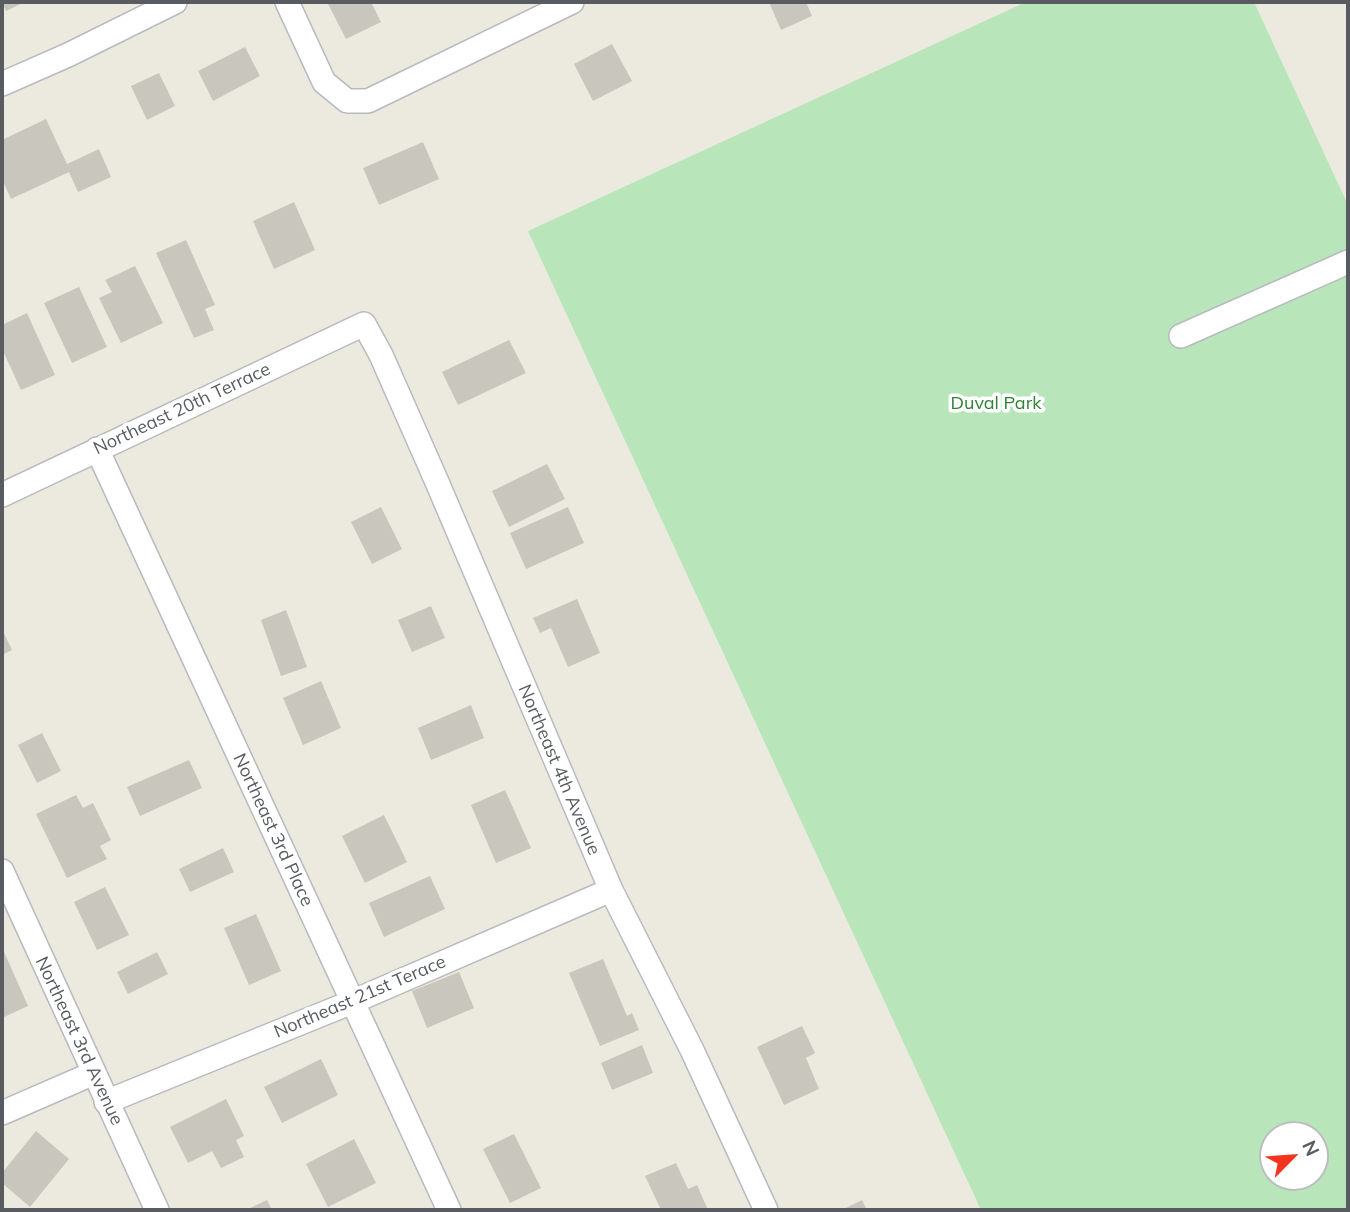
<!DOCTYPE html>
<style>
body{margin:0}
#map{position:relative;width:1350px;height:1212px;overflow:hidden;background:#eceade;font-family:Mulish,sans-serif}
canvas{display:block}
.frame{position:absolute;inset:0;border:4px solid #585c61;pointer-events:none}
.north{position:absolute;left:1259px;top:1121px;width:70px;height:70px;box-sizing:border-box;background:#fff;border:2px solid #bcbec0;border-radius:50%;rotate:65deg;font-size:19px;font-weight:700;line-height:28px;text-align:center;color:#585c61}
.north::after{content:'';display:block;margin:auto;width:24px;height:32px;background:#f4341d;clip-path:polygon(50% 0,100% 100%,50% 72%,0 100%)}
</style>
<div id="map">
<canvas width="1350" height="1212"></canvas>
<div class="frame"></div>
<div class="north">N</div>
</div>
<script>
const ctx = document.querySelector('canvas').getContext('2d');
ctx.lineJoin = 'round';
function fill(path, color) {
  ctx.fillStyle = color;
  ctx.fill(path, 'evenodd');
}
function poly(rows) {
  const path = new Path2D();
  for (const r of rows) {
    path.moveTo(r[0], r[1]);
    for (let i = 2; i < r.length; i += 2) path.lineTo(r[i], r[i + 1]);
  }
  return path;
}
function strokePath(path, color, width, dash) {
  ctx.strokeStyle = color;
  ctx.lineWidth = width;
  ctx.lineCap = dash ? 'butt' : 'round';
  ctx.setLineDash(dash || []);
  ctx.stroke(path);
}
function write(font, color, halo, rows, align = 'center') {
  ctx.font = font + ' Mulish,sans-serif';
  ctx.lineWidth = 7;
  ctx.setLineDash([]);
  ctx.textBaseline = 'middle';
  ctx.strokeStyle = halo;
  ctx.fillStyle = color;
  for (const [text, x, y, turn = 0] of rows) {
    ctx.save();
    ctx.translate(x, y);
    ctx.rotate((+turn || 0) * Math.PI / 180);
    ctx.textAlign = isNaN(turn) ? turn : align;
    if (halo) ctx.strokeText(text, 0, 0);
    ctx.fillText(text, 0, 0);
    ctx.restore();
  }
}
const green = poly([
 [1026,2,1254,2,1348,205,1348,1210,981,1210,528,231],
 [1273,1135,1315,1135,1315,1177,1273,1177]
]);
const building = poly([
 [2,2,25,2,6,11],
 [327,2,371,2,381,22,346,39],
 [769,2,806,2,812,16,781,30],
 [612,44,632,81,593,101,574,64],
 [245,47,260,76,213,101,198,71],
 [159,73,175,106,147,120,131,86],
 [46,119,67,164,99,149,111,177,78,192,69,172,11,199,2,179,2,140],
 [423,142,439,179,379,205,363,168],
 [294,202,315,250,274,269,253,221],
 [186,240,215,305,205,309,214,330,194,338,156,253],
 [135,266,163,323,121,343,99,298,112,292,105,280],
 [79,287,107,347,72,363,44,303],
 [27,313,55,375,21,390,2,349,2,325],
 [509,340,526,373,458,405,442,372],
 [547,464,565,499,509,527,492,491],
 [381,507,402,549,372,564,351,522],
 [568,507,584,543,526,569,510,533],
 [577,599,600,653,568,667,551,628,540,633,533,618],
 [431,606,445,638,412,652,398,620],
 [286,610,307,667,281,676,261,620],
 [2,629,12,650,2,655],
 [321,681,341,728,303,745,283,698],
 [471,705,484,738,431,760,418,728],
 [42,733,61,771,37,783,18,745],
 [189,760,202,788,140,816,127,787],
 [505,790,531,848,496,863,471,805],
 [76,795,83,808,93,803,111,840,100,846,107,859,67,878,36,814],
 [384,815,407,862,365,883,342,836],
 [223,848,234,872,190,892,179,869],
 [430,876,445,909,384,937,369,903],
 [105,887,129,935,97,950,74,902],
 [256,914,281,971,249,985,224,928],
 [2,947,28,1006,2,1018],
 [157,952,168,974,128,994,117,972],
 [603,959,627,1016,632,1013,639,1030,600,1046,569,973],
 [459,972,474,1008,427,1028,412,991],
 [802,1026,815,1053,806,1058,819,1089,784,1105,757,1047],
 [642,1045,653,1073,612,1090,601,1063],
 [321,1059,338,1095,282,1123,264,1087],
 [226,1099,244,1136,236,1140,244,1157,221,1168,212,1151,188,1163,170,1127],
 [36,1131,69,1159,30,1207,2,1183,2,1173],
 [514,1134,541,1188,510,1203,483,1149],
 [354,1139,376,1183,328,1207,306,1164],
 [676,1163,688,1189,697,1185,708,1210,661,1210,645,1176],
 [267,1200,272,1210,246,1210],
 [862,1200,867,1210,842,1210]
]);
const minor = poly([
 [287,2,324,82,347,101,368,101,572,2],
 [2,84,68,55,175,2],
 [1181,336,1348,262],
 [97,449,449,1210],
 [2,495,364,324,381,355,437,482,611,890,692,1050,766,1210],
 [2,871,157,1210],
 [106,1102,352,1002,611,890],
 [2,1113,94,1073]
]);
const parkNames = [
 ["Duval Park",996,404]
];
const streetNames = [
 ["Northeast 20th Terrace",182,409,-25],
 ["Northeast 4th Avenue",559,770,67],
 ["Northeast 3rd Place",273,830,65],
 ["Northeast 21st Terace",360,997,-23],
 ["Northeast 3rd Avenue",79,1041,65]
];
fill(green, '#b8e6ba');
fill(building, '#c9c6be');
strokePath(minor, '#b7babf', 26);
strokePath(minor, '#fff', 23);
write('18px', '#2e8334', '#fff', parkNames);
write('18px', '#585c61', '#fff', streetNames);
</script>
